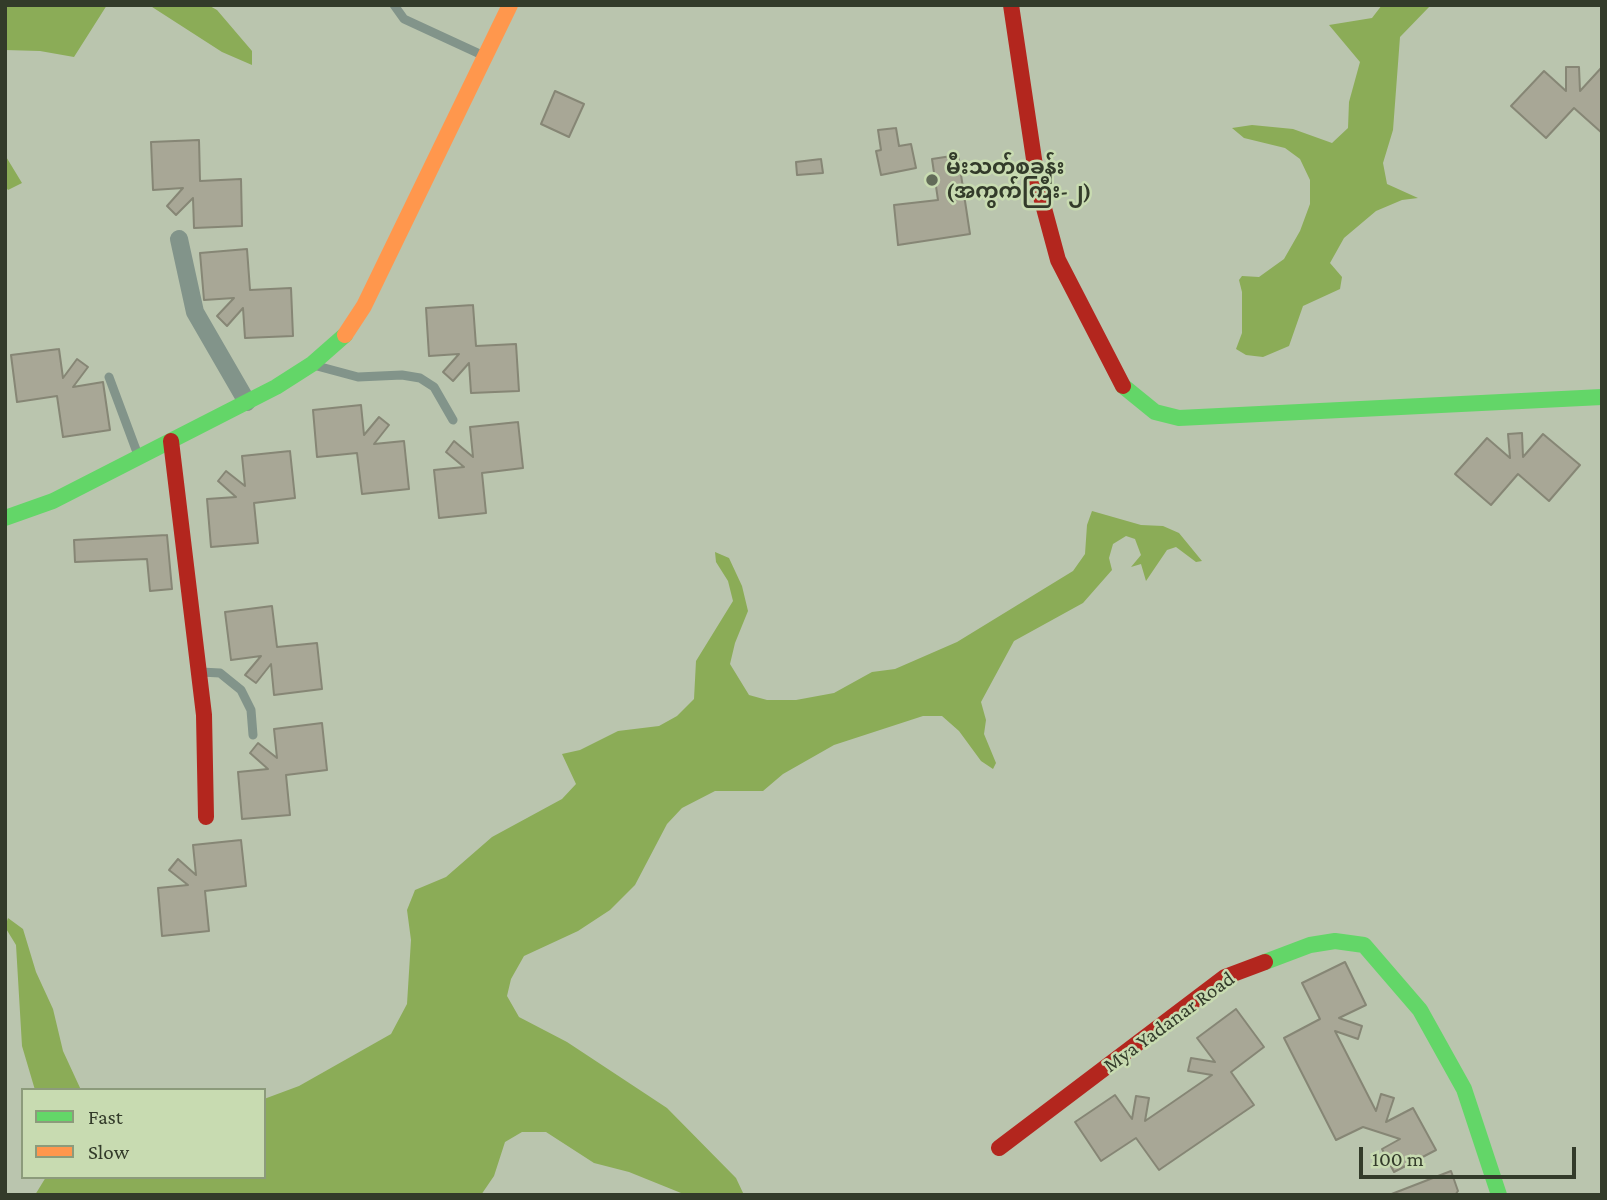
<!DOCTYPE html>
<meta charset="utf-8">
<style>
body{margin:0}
#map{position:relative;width:1607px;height:1200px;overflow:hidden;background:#bac5ae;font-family:"Crimson Pro",serif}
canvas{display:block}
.frame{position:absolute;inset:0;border:7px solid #333b2a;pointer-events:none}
.legend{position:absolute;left:21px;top:1088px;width:245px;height:91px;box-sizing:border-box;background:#c8dbb1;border:2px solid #8c9b7b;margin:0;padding:9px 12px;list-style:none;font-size:21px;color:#333b2a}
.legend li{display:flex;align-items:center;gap:14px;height:35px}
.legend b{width:35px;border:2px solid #8c9b7b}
.scale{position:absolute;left:1359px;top:1147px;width:217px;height:32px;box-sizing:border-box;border:4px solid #333b2a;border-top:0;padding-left:9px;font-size:21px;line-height:24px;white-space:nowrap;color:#333b2a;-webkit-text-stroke:5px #c8dbb1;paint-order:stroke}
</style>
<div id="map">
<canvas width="1607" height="1200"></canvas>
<div class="frame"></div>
<ul class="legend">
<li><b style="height:9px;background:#63d668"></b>Fast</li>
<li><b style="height:9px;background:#ff974d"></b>Slow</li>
</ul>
<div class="scale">100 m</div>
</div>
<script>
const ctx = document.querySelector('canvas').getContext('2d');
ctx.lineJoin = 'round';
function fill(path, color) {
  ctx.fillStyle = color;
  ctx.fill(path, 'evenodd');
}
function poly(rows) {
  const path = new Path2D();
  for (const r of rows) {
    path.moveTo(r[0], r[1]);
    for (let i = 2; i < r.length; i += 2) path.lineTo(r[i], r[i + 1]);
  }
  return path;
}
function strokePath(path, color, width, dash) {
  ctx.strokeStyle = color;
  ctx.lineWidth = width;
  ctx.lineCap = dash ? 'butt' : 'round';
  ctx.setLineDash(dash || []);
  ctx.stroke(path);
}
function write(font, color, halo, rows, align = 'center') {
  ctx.font = font + ' "Crimson Pro","Noto Sans Myanmar",serif';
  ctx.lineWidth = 5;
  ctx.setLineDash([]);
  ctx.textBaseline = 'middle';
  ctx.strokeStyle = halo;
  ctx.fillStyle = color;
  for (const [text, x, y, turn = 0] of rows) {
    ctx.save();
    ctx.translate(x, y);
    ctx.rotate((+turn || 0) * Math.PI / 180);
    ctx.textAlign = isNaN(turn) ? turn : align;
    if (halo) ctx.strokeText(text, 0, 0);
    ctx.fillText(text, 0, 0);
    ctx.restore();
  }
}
const water = poly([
 [5,5,107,5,74,57,40,51,5,50],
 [149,5,208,5,217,10,252,51,252,65,222,52],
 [1382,5,1431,5,1400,37,1393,130,1383,163,1387,184,1418,198,1402,200,1376,211,1344,238,1330,263,1342,277,1340,289,1303,306,1289,346,1263,357,1246,355,1236,349,1242,333,1242,292,1239,280,1242,276,1259,277,1284,259,1300,231,1310,204,1310,180,1300,159,1285,148,1244,138,1232,128,1252,125,1293,129,1332,143,1348,128,1349,102,1360,62,1329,25,1372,18],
 [5,155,22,183,8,190,5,186],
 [1092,511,1141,525,1163,526,1179,533,1202,561,1196,562,1176,547,1167,550,1146,581,1141,564,1131,567,1141,555,1135,539,1126,536,1113,544,1109,558,1112,570,1083,603,1014,641,981,702,986,720,984,734,996,763,993,769,981,761,959,731,942,716,923,716,834,745,783,774,763,791,715,791,682,808,667,824,635,885,610,910,578,931,524,956,511,979,507,996,519,1017,567,1042,667,1108,736,1178,744,1195,686,1195,629,1172,594,1163,546,1132,522,1132,505,1142,494,1176,481,1195,35,1195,46,1177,264,1177,264,1099,299,1086,391,1034,407,1004,411,940,407,910,415,890,446,877,492,837,562,799,576,784,562,754,580,750,618,731,659,726,677,716,694,699,696,661,733,601,728,581,716,562,715,552,729,558,742,586,748,611,735,643,730,664,749,695,767,700,796,700,834,693,872,672,895,669,957,642,1073,571,1085,554,1087,525],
 [8,918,23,929,36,972,53,1009,63,1051,81,1090,35,1090,22,1046,16,945,5,927]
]);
const building = poly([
 [1566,67,1579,67,1580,91,1602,67,1602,133,1574,108,1546,138,1511,106,1544,71,1566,91,1566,67],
 [555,91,584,104,569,137,541,124,555,91],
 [896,128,899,146,911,144,916,168,881,175,876,151,881,150,878,130,896,128],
 [199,140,200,181,241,179,242,226,194,228,193,198,176,215,167,206,183,188,153,190,151,142,199,140],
 [958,155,970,234,898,245,894,205,938,200,932,159,958,155],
 [821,159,823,173,797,175,796,162,821,159],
 [247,249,250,290,291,288,293,336,245,338,243,308,227,326,217,316,234,298,204,300,200,253,247,249],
 [473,305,476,346,516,344,519,391,471,393,469,363,453,381,443,372,459,354,429,356,426,308,473,305],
 [59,349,63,378,77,359,88,367,73,387,103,382,110,430,63,437,57,396,17,402,11,355,59,349],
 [361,405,364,435,379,417,389,425,374,444,404,441,409,489,362,494,357,453,317,457,313,410,361,405],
 [518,422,523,468,482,473,486,513,439,518,434,470,464,467,446,452,454,441,473,457,470,427,518,422],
 [1522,433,1523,457,1543,434,1580,465,1549,501,1518,474,1491,505,1455,474,1487,438,1510,458,1508,434,1522,433],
 [290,451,295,498,254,503,258,543,211,547,207,499,236,497,218,481,226,471,245,486,242,456,290,451],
 [167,535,172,589,150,591,147,559,75,562,74,540,167,535],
 [272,606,277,647,317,643,322,689,274,695,271,664,256,683,245,675,261,656,231,660,225,612,272,606],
 [322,723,327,770,286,775,290,815,242,819,238,772,268,769,250,753,258,743,277,758,274,729,322,723],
 [241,840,246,886,205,891,209,931,162,936,158,888,188,885,169,870,178,859,196,875,193,845,241,840],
 [1345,962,1366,1005,1339,1018,1362,1026,1358,1039,1335,1031,1376,1111,1381,1094,1394,1098,1386,1122,1413,1108,1436,1150,1394,1172,1382,1149,1400,1139,1363,1127,1336,1140,1284,1038,1320,1019,1302,983,1345,962],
 [1236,1009,1264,1047,1231,1072,1254,1105,1159,1170,1136,1138,1101,1161,1075,1122,1115,1095,1132,1119,1136,1096,1149,1098,1145,1121,1170,1104,1212,1075,1188,1071,1191,1058,1215,1062,1197,1038,1236,1009],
 [1451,1171,1458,1191,1455,1195,1389,1195,1451,1171]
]);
const lane = poly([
 [394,5,404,19,482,55],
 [317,366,358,377,402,375,420,378,434,387,453,420],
 [109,377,138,455],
 [201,672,220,673,241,690,251,710,253,735]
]);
const street = poly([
 [179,239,195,312,247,402]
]);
const fast = poly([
 [1123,386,1155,412,1179,418,1602,397],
 [5,518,53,501,276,387,312,364,345,335],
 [1265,962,1310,945,1335,941,1364,945,1420,1010,1464,1089,1499,1195]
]);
const slow = poly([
 [345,335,364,306,510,5]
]);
const jam = poly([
 [1011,5,1038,186,1058,260,1123,386],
 [171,441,204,715,206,817],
 [999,1148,1225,977,1265,962]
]);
const markers = [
 [932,180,7,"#626b58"]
];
const poiNames = [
 ["မီးသတ်စခန်း",946,168],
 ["(အကွက်ကြီး-၂)",946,192]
];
const streetNames = [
 ["Mya Yadanar Road",1169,1022,-36]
];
fill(water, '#8bac57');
fill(building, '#a8a796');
strokePath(building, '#868675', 2);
strokePath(lane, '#82948a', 9);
strokePath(street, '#82948a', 18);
strokePath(fast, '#63d668', 16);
strokePath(slow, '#ff974d', 16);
strokePath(jam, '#b3261e', 16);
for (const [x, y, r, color] of markers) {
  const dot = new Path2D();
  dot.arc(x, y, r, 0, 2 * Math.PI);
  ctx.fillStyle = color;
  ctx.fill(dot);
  strokePath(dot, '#c8dbb1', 2.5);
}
write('bold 21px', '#333b2a', '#c8dbb1', poiNames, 'left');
write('21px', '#333b2a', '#c8dbb1', streetNames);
</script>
